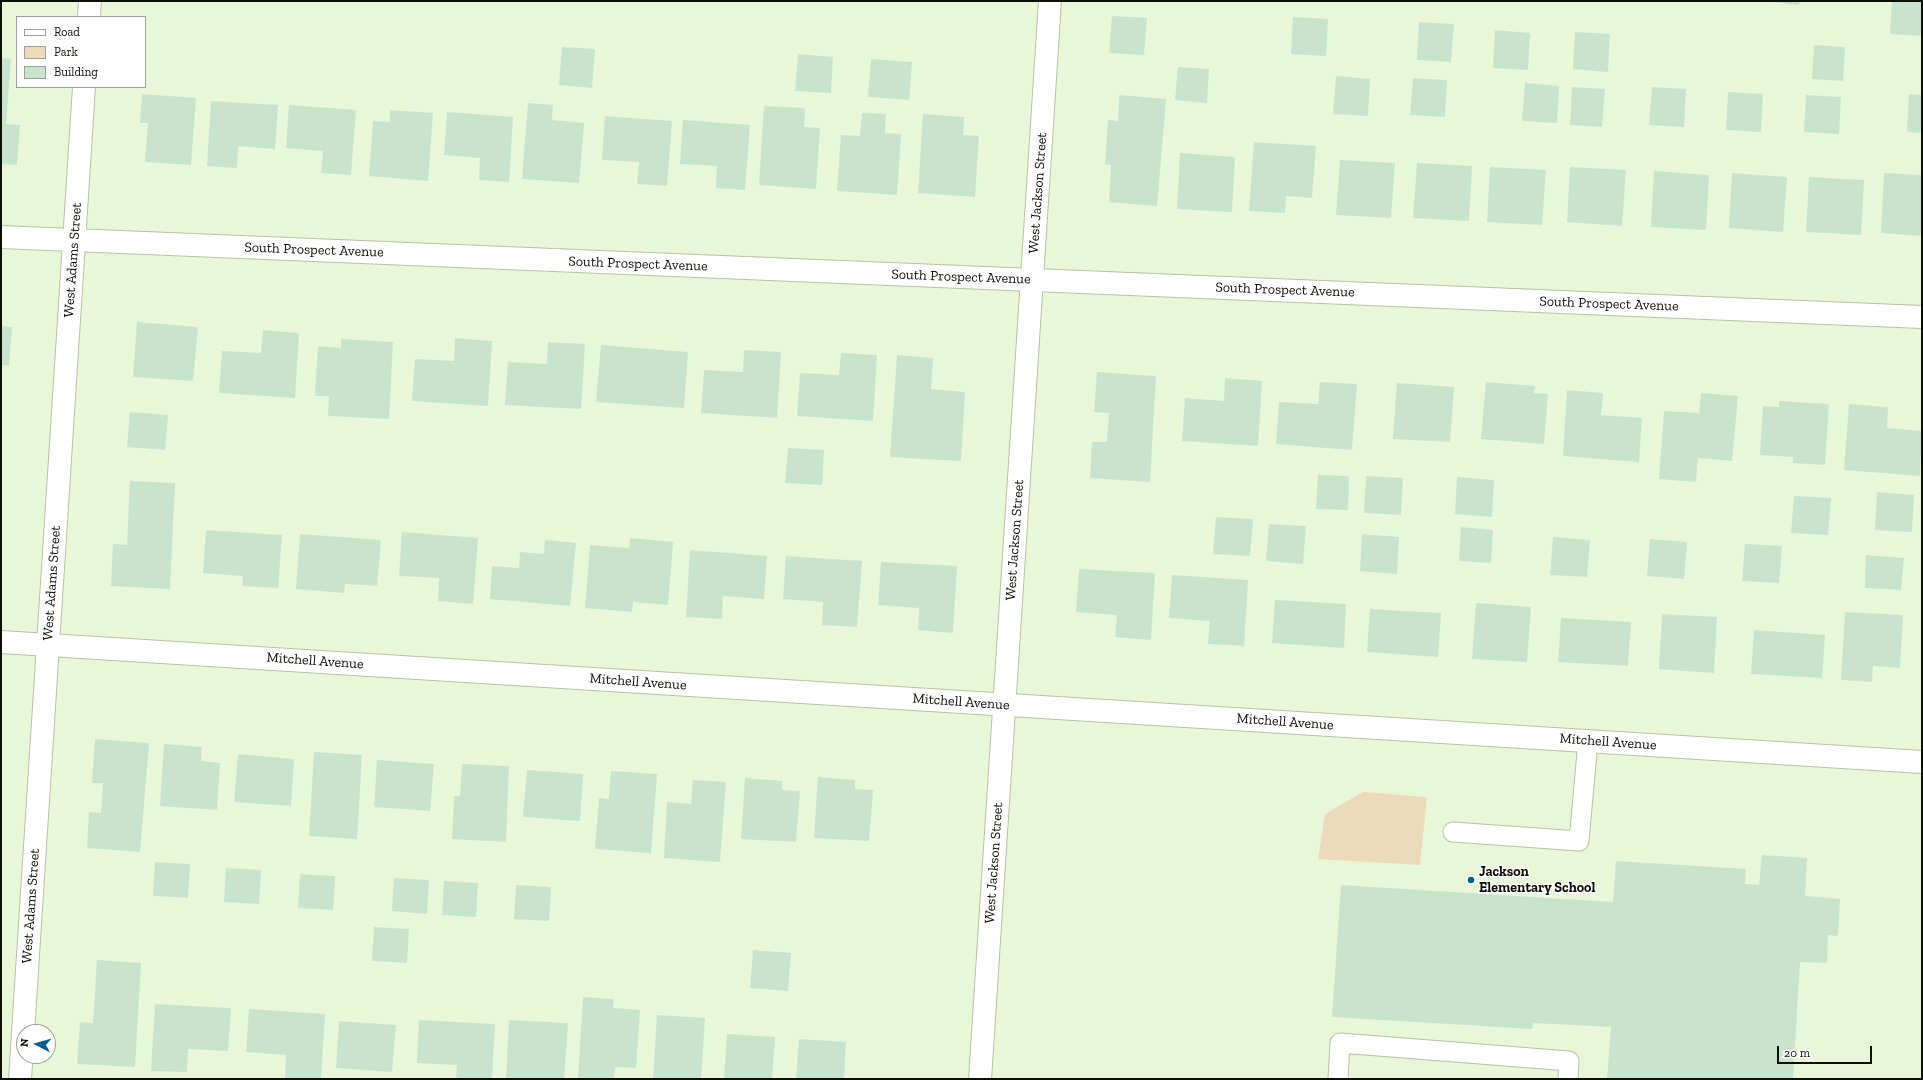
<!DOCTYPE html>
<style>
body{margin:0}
#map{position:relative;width:1923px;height:1080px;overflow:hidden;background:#e9f7d9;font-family:"Zilla Slab",serif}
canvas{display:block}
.frame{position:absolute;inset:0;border:2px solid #0b1006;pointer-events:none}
.legend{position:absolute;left:16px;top:16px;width:130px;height:72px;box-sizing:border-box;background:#fff;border:1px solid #9d9f9b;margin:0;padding:5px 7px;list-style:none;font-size:12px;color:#0b1006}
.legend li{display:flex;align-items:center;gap:8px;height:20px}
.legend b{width:20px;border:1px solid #9d9f9b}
.north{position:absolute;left:16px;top:1024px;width:40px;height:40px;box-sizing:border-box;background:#fff;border:1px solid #9d9f9b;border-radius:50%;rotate:276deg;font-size:11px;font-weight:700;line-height:16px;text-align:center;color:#0b1006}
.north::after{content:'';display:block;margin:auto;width:14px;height:18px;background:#005f8f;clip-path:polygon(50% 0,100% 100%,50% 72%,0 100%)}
.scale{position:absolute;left:1777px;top:1046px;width:95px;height:18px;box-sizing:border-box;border:2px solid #0b1006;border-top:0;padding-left:5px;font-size:12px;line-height:14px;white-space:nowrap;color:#0b1006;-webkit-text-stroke:3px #fff;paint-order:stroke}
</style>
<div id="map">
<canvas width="1923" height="1080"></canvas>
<div class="frame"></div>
<ul class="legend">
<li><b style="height:5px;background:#fff"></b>Road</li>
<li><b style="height:11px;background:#eddaba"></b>Park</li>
<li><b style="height:11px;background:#c9e4cd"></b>Building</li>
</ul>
<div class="north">N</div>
<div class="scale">20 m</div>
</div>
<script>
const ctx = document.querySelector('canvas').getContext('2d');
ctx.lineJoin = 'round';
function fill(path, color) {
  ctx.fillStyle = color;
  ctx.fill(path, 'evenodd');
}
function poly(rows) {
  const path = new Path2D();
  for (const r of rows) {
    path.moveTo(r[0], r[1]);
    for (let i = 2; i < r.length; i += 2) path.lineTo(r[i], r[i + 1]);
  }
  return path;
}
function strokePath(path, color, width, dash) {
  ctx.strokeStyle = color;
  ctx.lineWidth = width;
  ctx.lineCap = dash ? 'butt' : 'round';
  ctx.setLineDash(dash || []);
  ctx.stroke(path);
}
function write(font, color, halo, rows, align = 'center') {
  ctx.font = font + ' "Zilla Slab",serif';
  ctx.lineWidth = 3;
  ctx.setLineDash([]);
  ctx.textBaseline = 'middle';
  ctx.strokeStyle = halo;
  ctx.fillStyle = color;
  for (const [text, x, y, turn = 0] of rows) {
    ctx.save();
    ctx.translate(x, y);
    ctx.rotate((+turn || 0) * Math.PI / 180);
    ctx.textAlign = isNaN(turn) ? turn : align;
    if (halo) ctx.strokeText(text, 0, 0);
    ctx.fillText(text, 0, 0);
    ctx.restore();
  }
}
const green = poly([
 [1363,792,1427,797,1420,865,1318,859,1325,814]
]);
const building = poly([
 [1762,1,1800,1,1799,5],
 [1892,1,1922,1,1922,36,1890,34],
 [1112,16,1147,18,1144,55,1109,53],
 [1293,17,1328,19,1326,56,1291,54],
 [1419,22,1454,24,1451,62,1417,60],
 [1495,30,1530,33,1528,70,1493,68],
 [1575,32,1610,34,1608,72,1573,69],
 [1814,45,1845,47,1843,81,1812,79],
 [562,47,595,49,592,88,559,85],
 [798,54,833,57,831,93,795,91],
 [1,58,11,59,6,124,20,125,17,165,1,164],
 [871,59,912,62,909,100,868,97],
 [1178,67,1209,69,1207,103,1175,100],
 [1336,76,1370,79,1368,116,1333,114],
 [1413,78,1447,80,1445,117,1410,115],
 [1525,83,1559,86,1557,123,1522,121],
 [1572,87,1605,89,1602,127,1570,125],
 [1652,87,1686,89,1684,127,1649,125],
 [1728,92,1763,94,1761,132,1726,130],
 [142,94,196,98,191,165,145,162,148,123,140,123],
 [1909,94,1922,95,1922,133,1907,132],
 [1119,95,1166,99,1157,206,1109,202,1111,165,1105,164,1108,120,1118,121],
 [1806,95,1841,97,1839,134,1804,132],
 [211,101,278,105,275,149,238,146,237,168,207,166],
 [528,103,553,105,552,120,584,123,579,183,522,179],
 [289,105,356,110,351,175,321,173,323,151,286,148],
 [764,106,805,108,804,127,820,128,816,189,759,185],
 [390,110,433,113,428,181,369,176,373,121,390,122],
 [447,112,513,117,509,182,479,180,480,158,444,155],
 [862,113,886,114,885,133,901,134,897,195,837,191,841,135,860,136],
 [923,114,964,117,963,135,979,136,975,197,918,193],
 [605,116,672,121,667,186,637,184,639,162,602,160],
 [683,120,750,125,745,190,716,188,717,166,680,164],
 [1254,142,1316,146,1312,198,1286,196,1285,213,1249,211],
 [1180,153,1235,157,1232,212,1177,209],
 [1340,160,1395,163,1391,218,1336,215],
 [1417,163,1472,166,1469,221,1413,218],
 [1490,167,1546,170,1542,225,1487,222],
 [1570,167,1626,170,1622,226,1567,222],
 [1654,171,1709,175,1706,230,1651,227],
 [1732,173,1787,177,1783,232,1729,228],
 [1884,173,1922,175,1922,236,1881,233],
 [1809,177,1864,180,1861,235,1806,232],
 [137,322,198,327,193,381,133,377],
 [1,326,12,327,9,366,1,365],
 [263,330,299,333,295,398,219,393,222,351,261,353],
 [455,338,492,341,488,406,412,401,415,359,454,361],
 [341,339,393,342,389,419,328,416,329,396,315,396,318,346,341,348],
 [548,342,585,344,581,409,505,405,508,362,547,364],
 [601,345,688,352,684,408,596,402],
 [744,350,781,352,777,418,701,413,704,370,743,372],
 [841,353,877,355,873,421,797,416,800,373,839,375],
 [897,355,933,358,931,389,965,392,961,461,890,457],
 [1097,372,1156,376,1150,482,1090,478,1092,442,1107,442,1109,413,1094,412],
 [1225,378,1262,381,1258,446,1182,441,1185,398,1224,401],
 [1320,382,1357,384,1352,450,1276,444,1279,402,1318,404],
 [1486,382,1535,386,1534,393,1548,394,1544,444,1481,439],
 [1397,383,1454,387,1450,442,1393,439],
 [1567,390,1603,393,1601,415,1642,418,1639,462,1563,456],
 [1701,393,1738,396,1732,461,1698,458,1696,482,1659,479,1664,411,1699,413],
 [1779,401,1829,404,1825,465,1793,463,1793,457,1760,455,1763,406,1779,407],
 [1849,404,1888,407,1887,428,1922,431,1920,476,1844,470],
 [130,412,168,415,165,450,127,447],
 [788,448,824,450,822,485,785,483],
 [1318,475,1349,476,1348,510,1316,509],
 [1366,476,1403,478,1401,515,1364,513],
 [1457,477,1494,480,1492,517,1455,514],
 [130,481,175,483,170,589,111,586,113,544,127,545],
 [1877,492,1914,495,1912,532,1875,530],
 [1794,496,1831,498,1828,535,1791,533],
 [1216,517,1253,519,1250,556,1213,554],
 [1269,524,1306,526,1303,564,1266,561],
 [1461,527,1493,530,1491,563,1459,561],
 [206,530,282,535,278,588,242,586,243,576,203,573],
 [402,532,478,538,473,604,438,601,439,578,399,576],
 [300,534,381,540,377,586,345,584,344,593,296,589],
 [1362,534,1399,537,1397,574,1360,571],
 [1553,537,1590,540,1587,577,1550,575],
 [630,538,673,542,668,605,633,602,632,612,585,608,590,545,629,548],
 [1650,539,1687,542,1684,579,1647,576],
 [545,540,576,543,570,606,490,599,492,566,519,568,520,552,544,554],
 [1745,544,1782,546,1779,583,1742,581],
 [690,550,767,556,764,599,723,596,722,619,686,617],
 [1866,555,1904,558,1901,590,1865,588],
 [786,556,862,561,857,627,822,625,823,602,783,599],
 [881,562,957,566,953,633,918,630,919,608,878,605],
 [1079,569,1155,573,1151,640,1115,637,1117,615,1076,612],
 [1172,575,1248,580,1244,646,1208,644,1210,621,1169,618],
 [1275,600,1346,604,1344,648,1272,643],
 [1476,603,1531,607,1527,662,1472,659],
 [1370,609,1441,613,1438,657,1367,652],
 [1845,612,1903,615,1900,668,1873,666,1872,682,1841,680],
 [1662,614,1717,617,1714,673,1659,669],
 [1561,618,1631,622,1628,666,1558,662],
 [1754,630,1825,635,1822,678,1751,674],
 [95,739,149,743,140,852,87,848,89,812,101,813,103,783,92,783],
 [164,744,202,747,201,761,220,763,217,810,160,806],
 [314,752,362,755,357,839,309,836],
 [238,754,294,759,291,806,234,802],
 [377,760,434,764,430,811,374,807],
 [462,764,509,766,506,842,452,839,454,796,460,796],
 [527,770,583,774,580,821,523,817],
 [611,771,657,774,651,853,595,849,599,798,609,799],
 [818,777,855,780,855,789,873,790,869,841,814,838],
 [745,778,782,781,782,790,800,791,796,842,741,839],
 [693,780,726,782,720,862,664,858,667,802,691,804],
 [1762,855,1807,858,1805,896,1840,899,1838,936,1828,935,1827,963,1800,962,1793,1079,1607,1079,1611,1027,1533,1023,1532,1029,1332,1017,1341,885,1613,902,1616,861,1746,869,1745,884,1759,885],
 [155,862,190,864,188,898,153,896],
 [226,868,261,870,259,904,224,902],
 [300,874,335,876,333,910,298,908],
 [394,878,429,880,427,914,392,911],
 [444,881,478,883,476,917,442,915],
 [516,885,551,887,549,921,514,919],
 [374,927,409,929,407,963,372,961],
 [753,950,791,953,788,991,750,988],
 [97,960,141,963,135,1067,77,1064,80,1022,93,1023],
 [583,997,614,999,613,1008,640,1010,636,1068,615,1067,614,1079,578,1079],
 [155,1004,231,1008,228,1051,188,1049,187,1072,151,1071],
 [249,1009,325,1014,321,1079,285,1079,286,1055,246,1052],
 [657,1015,705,1018,701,1079,653,1079],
 [419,1020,495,1024,492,1079,456,1079,457,1065,417,1063],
 [509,1020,568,1023,564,1079,506,1079],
 [339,1021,396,1025,392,1072,336,1068],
 [727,1034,775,1037,772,1079,724,1079],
 [799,1039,846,1042,844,1079,796,1079]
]);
const lane = poly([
 [1453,832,1579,841,1588,741],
 [1338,1079,1340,1043,1569,1061,1568,1079]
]);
const street = poly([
 [89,17,90,1],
 [1,237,1922,317],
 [1,642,1922,762],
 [20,1079,84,87],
 [980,1079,1050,1]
]);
const markers = [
 [1471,880,4,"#005f8f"]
];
const streetNames = [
 ["West Jackson Street",1038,193,-86],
 ["South Prospect Avenue",314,250,2],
 ["West Adams Street",73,260,-86],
 ["South Prospect Avenue",638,264,2],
 ["South Prospect Avenue",961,277,2],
 ["South Prospect Avenue",1285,290,2],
 ["South Prospect Avenue",1609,304,2],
 ["West Jackson Street",1015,540,-86],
 ["West Adams Street",52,583,-86],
 ["Mitchell Avenue",315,661,4],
 ["Mitchell Avenue",638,682,4],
 ["Mitchell Avenue",961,702,4],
 ["Mitchell Avenue",1285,722,4],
 ["Mitchell Avenue",1608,742,4],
 ["West Jackson Street",994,863,-86],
 ["West Adams Street",31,906,-86]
];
const poiNames = [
 ["Jackson",1479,872],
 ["Elementary School",1479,888]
];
fill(green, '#eddaba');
fill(building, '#c9e4cd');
strokePath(lane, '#b6c3a6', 21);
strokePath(street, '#b6c3a6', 24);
strokePath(lane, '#fff', 19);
strokePath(street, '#fff', 22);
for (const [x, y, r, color] of markers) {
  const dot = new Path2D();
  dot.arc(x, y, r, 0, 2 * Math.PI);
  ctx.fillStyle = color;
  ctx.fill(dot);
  strokePath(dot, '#fff', 1.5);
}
write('14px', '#0b1006', '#fff', streetNames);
write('bold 14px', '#0b1006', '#fff', poiNames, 'left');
</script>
